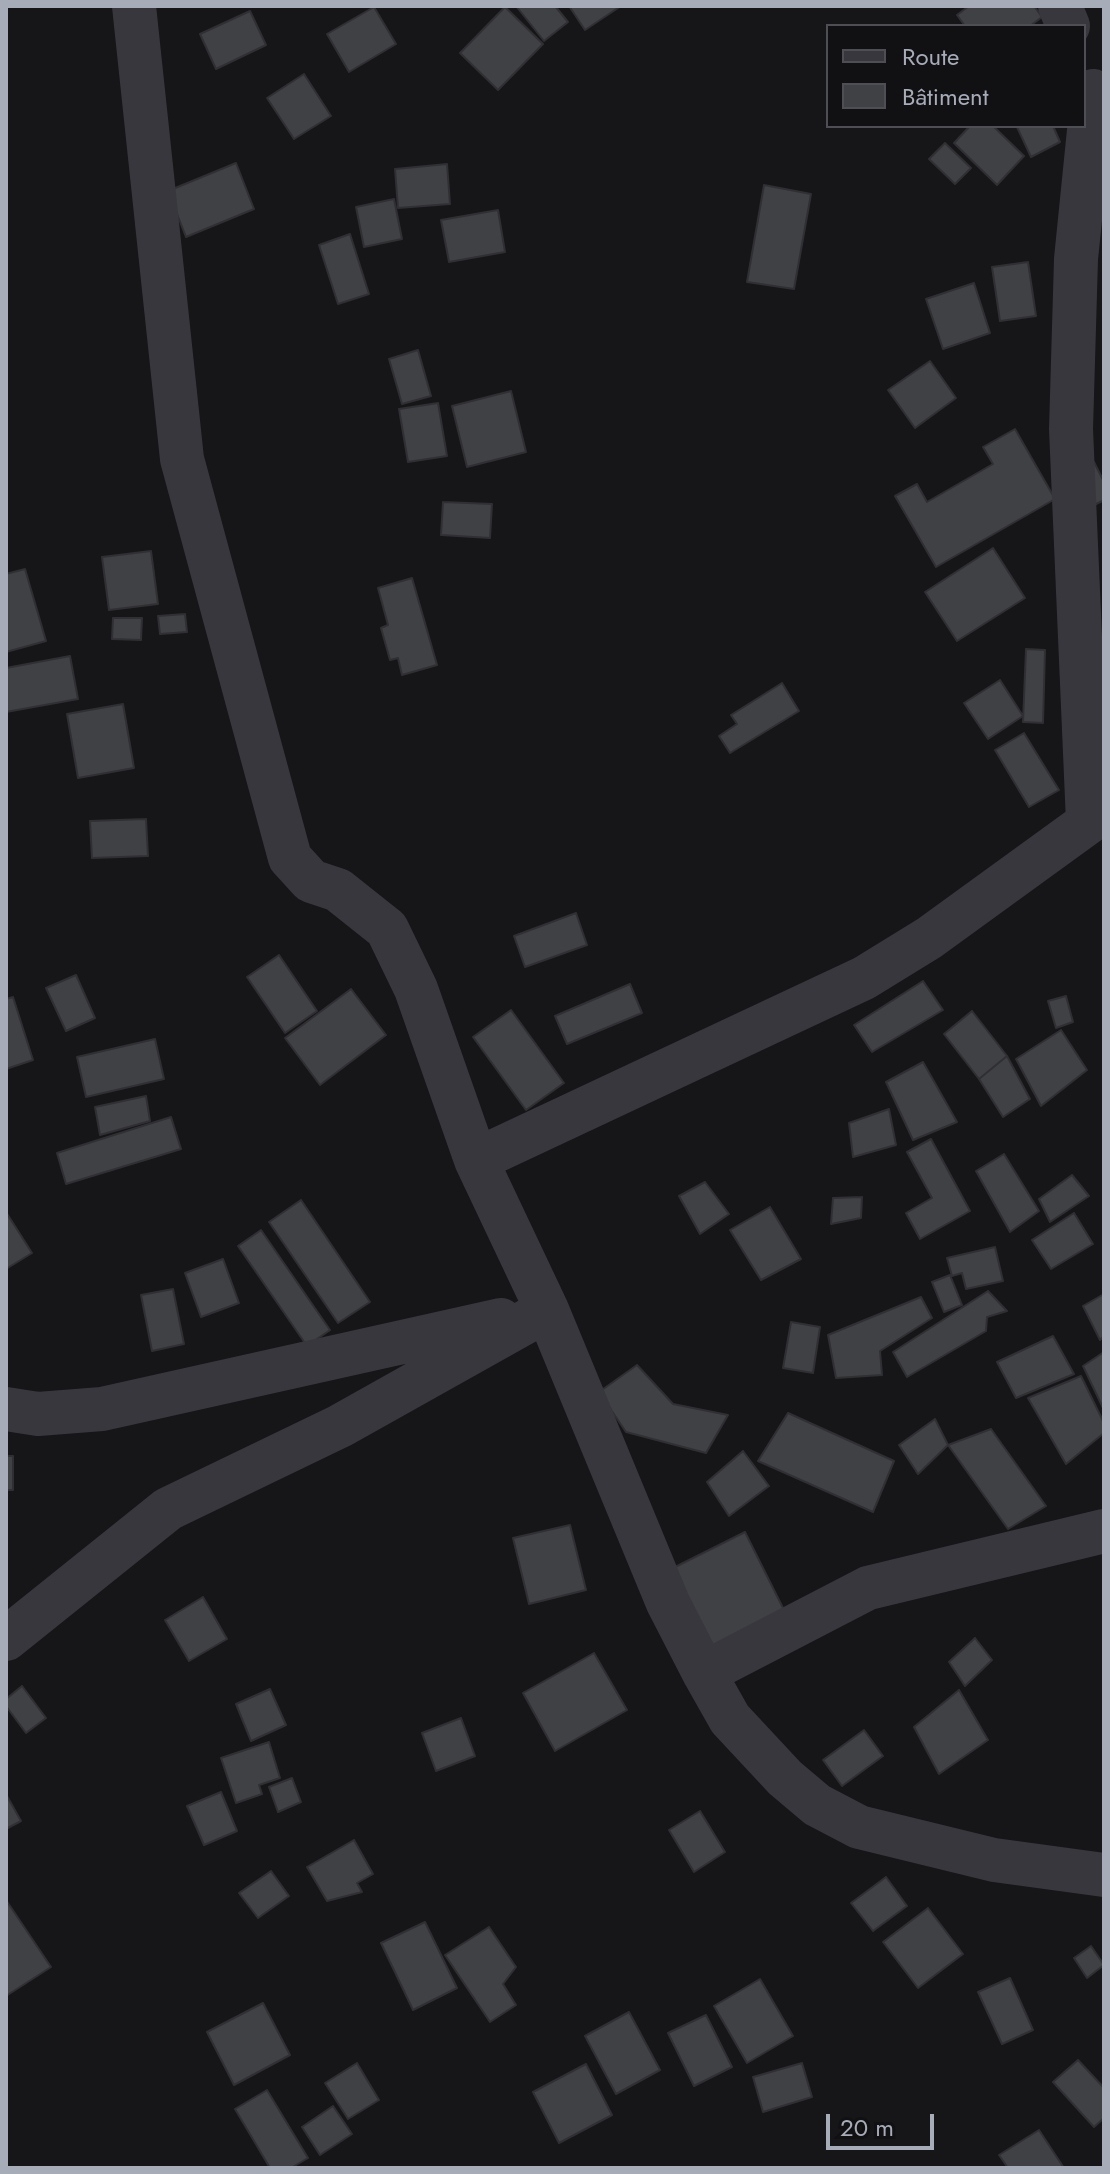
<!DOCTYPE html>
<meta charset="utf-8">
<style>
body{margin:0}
#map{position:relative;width:1110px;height:2174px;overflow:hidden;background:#161618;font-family:Jost,sans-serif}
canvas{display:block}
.frame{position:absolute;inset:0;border:8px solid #a7acb9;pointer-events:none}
.legend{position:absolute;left:826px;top:24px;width:260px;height:104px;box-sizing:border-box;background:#111113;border:2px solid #4d4f55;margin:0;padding:10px 14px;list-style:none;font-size:24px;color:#a7acb9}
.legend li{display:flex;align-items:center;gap:16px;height:40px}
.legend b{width:40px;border:2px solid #4d4f55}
.scale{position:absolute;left:826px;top:2114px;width:108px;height:36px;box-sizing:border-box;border:4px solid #a7acb9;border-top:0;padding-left:10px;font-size:24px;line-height:28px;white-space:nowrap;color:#a7acb9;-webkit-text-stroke:6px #111113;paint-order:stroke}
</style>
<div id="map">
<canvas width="1110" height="2174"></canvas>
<div class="frame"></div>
<ul class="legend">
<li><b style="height:10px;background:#37373d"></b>Route</li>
<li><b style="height:22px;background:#404145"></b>Bâtiment</li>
</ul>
<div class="scale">20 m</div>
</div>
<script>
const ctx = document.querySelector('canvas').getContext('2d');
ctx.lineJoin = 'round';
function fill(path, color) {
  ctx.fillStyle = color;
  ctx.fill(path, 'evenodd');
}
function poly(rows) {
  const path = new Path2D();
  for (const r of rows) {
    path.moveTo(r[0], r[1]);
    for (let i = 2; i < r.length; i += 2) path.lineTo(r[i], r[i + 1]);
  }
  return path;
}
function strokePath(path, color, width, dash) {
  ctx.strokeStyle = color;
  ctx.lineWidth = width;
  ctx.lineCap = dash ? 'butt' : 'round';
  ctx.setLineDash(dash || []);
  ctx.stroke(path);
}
const building = poly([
 [516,6,555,6,568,22,544,41,516,6],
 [569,6,621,6,585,30,569,6],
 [969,6,1034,6,1042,17,1030,26,965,26,957,15,969,6],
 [374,7,396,44,349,72,327,34,374,7],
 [505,7,543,44,498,90,460,53,505,7],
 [250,11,266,45,216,69,200,34,250,11],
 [304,74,331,116,294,139,267,98,304,74],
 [970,126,993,126,1024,156,997,185,954,143,970,126],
 [1020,126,1053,126,1060,142,1031,157,1017,127,1020,126],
 [945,143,971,168,955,184,929,159,945,143],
 [236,163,254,209,186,237,168,191,236,163],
 [447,164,450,204,398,208,395,169,447,164],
 [764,185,811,194,794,289,747,282,764,185],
 [394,199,402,239,364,247,356,207,394,199],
 [498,210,505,252,449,262,441,220,498,210],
 [350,234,369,294,338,304,319,245,350,234],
 [1028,262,1036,316,1000,321,992,267,1028,262],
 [974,283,990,333,943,349,926,299,974,283],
 [418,350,431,396,402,404,389,359,418,350],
 [930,361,956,398,915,428,888,390,930,361],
 [511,391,526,452,467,467,452,406,511,391],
 [438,403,447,456,408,462,399,409,438,403],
 [1015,429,1055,499,936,567,895,496,917,484,927,502,993,464,983,447,1015,429],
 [1094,462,1104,482,1104,500,1079,513,1094,462],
 [443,502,492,504,490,538,441,535,443,502],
 [993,548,1025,598,957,641,925,592,993,548],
 [151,551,158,604,109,610,102,557,151,551],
 [25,569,46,641,6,652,6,574,25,569],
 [412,578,437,665,402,675,398,658,390,660,381,628,388,625,378,588,412,578],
 [185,614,187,632,160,634,158,616,185,614],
 [113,618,142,618,141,640,112,639,113,618],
 [1026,649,1045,650,1043,723,1023,722,1026,649],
 [70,656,78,699,6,712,6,668,70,656],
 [1000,680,1023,716,988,739,964,703,1000,680],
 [782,683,799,711,730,753,719,736,737,724,731,715,782,683],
 [123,704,134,768,78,778,67,714,123,704],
 [1024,733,1059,790,1029,807,995,750,1024,733],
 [146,819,148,856,92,858,90,821,146,819],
 [576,913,587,945,525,967,514,936,576,913],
 [279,955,317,1011,285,1033,247,977,279,955],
 [76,975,95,1018,66,1031,46,988,76,975],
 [923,981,943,1010,872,1052,854,1025,923,981],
 [630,984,642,1013,567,1044,555,1016,630,984],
 [351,989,386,1035,320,1085,285,1038,351,989],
 [1066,996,1073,1022,1056,1028,1048,1001,1066,996],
 [13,997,33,1060,6,1069,6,999,13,997],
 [511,1010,564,1083,526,1110,473,1037,511,1010],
 [972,1011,1007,1056,979,1079,944,1034,972,1011],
 [1061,1030,1087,1070,1041,1106,1016,1059,1061,1030],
 [155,1039,164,1079,86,1097,77,1057,155,1039],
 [1007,1056,1030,1099,1003,1117,979,1079,1007,1056],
 [923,1062,957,1122,913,1140,886,1082,923,1062],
 [146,1096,150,1121,100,1135,95,1107,146,1096],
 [889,1109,896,1145,853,1157,849,1123,889,1109],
 [171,1117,181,1149,66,1184,57,1153,171,1117],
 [931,1139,970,1211,920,1239,906,1213,932,1198,907,1152,931,1139],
 [1004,1154,1039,1211,1010,1232,976,1171,1004,1154],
 [1072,1175,1089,1196,1050,1222,1039,1199,1072,1175],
 [705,1182,729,1214,700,1234,679,1196,705,1182],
 [862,1197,861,1218,831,1224,833,1198,862,1197],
 [301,1200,370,1302,338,1323,269,1222,301,1200],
 [770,1207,801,1259,761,1280,730,1230,770,1207],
 [6,1212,32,1253,6,1269,6,1212],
 [1074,1213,1093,1244,1051,1269,1032,1240,1074,1213],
 [261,1230,330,1330,307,1346,238,1246,261,1230],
 [995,1247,1003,1281,966,1289,962,1273,952,1276,947,1258,995,1247],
 [223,1259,239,1303,201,1317,185,1273,223,1259],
 [950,1275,962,1305,944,1312,932,1282,950,1275],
 [173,1289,184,1344,152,1351,141,1295,173,1289],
 [988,1291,1007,1311,987,1317,986,1331,907,1377,893,1352,988,1291],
 [1104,1294,1104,1336,1100,1340,1083,1306,1104,1294],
 [921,1297,932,1318,880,1351,882,1375,836,1378,828,1335,921,1297],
 [791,1322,820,1327,813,1373,783,1368,791,1322],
 [1053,1336,1074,1374,1016,1398,997,1362,1053,1336],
 [1104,1352,1104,1410,1083,1366,1104,1352],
 [637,1365,673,1404,728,1415,706,1453,626,1432,599,1392,637,1365],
 [1081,1376,1104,1423,1104,1433,1066,1464,1028,1398,1081,1376],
 [788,1413,894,1461,873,1512,758,1461,788,1413],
 [935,1419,948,1445,918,1474,899,1445,935,1419],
 [991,1429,1046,1506,1008,1529,948,1445,991,1429],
 [743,1451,769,1486,729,1516,707,1482,743,1451],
 [6,1456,13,1456,13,1490,6,1490,6,1456],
 [570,1525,586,1590,529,1604,513,1538,570,1525],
 [745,1532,786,1614,712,1651,671,1569,745,1532],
 [203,1597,227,1639,189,1661,165,1620,203,1597],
 [975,1638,992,1660,965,1686,949,1662,975,1638],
 [594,1653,627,1710,555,1751,523,1693,594,1653],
 [22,1686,46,1718,26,1733,6,1706,6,1699,22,1686],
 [270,1689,286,1725,251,1741,236,1704,270,1689],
 [959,1690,988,1740,939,1774,914,1727,959,1690],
 [461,1718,475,1756,436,1771,422,1733,461,1718],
 [864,1730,883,1756,842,1786,823,1760,864,1730],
 [269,1742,280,1778,259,1785,262,1794,236,1803,221,1758,269,1742],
 [292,1778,301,1802,278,1812,269,1787,292,1778],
 [221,1792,237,1831,204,1845,187,1806,221,1792],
 [7,1796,21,1821,6,1829,6,1797,7,1796],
 [700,1811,725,1852,694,1872,669,1830,700,1811],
 [354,1840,373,1874,357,1883,362,1892,327,1901,307,1867,354,1840],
 [271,1871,289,1896,258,1918,239,1893,271,1871],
 [886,1877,907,1906,873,1931,851,1903,886,1877],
 [6,1900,51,1967,6,1996,6,1900],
 [928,1908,963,1954,918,1988,883,1942,928,1908],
 [425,1922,457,1988,413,2010,381,1943,425,1922],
 [489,1927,516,1967,503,1984,516,2005,490,2022,445,1955,489,1927],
 [1091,1946,1104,1965,1087,1978,1074,1958,1091,1946],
 [1010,1978,1033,2030,1002,2044,978,1992,1010,1978],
 [760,1979,793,2036,747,2063,714,2006,760,1979],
 [263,2003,290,2055,234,2085,207,2032,263,2003],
 [629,2012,660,2070,616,2094,585,2036,629,2012],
 [706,2015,732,2067,694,2086,668,2033,706,2015],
 [1078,2060,1104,2088,1104,2118,1094,2127,1053,2082,1078,2060],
 [357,2063,379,2100,348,2119,325,2083,357,2063],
 [802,2063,812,2097,763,2112,753,2077,802,2063],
 [586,2064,612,2115,559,2143,533,2092,586,2064],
 [267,2090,308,2158,291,2168,270,2168,235,2109,267,2090],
 [333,2106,352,2134,320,2155,302,2127,333,2106],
 [1039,2130,1064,2168,1008,2168,999,2155,1039,2130]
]);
const minor = poly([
 [134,6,182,459,290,858,311,881,338,890,387,929,416,989,476,1160,547,1310,668,1603,704,1673,730,1719,785,1778,817,1805,859,1827,994,1860,1104,1875],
 [1060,6,1068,26],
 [1088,822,1071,429,1076,259,1093,91],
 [476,1160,864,978,929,938,1104,811],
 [6,1409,38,1414,102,1409,501,1320],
 [6,1639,168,1509,340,1426,547,1310],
 [704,1673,868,1588,1104,1531]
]);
fill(building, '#404145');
strokePath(building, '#303034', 2);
strokePath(minor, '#37373d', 44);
</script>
